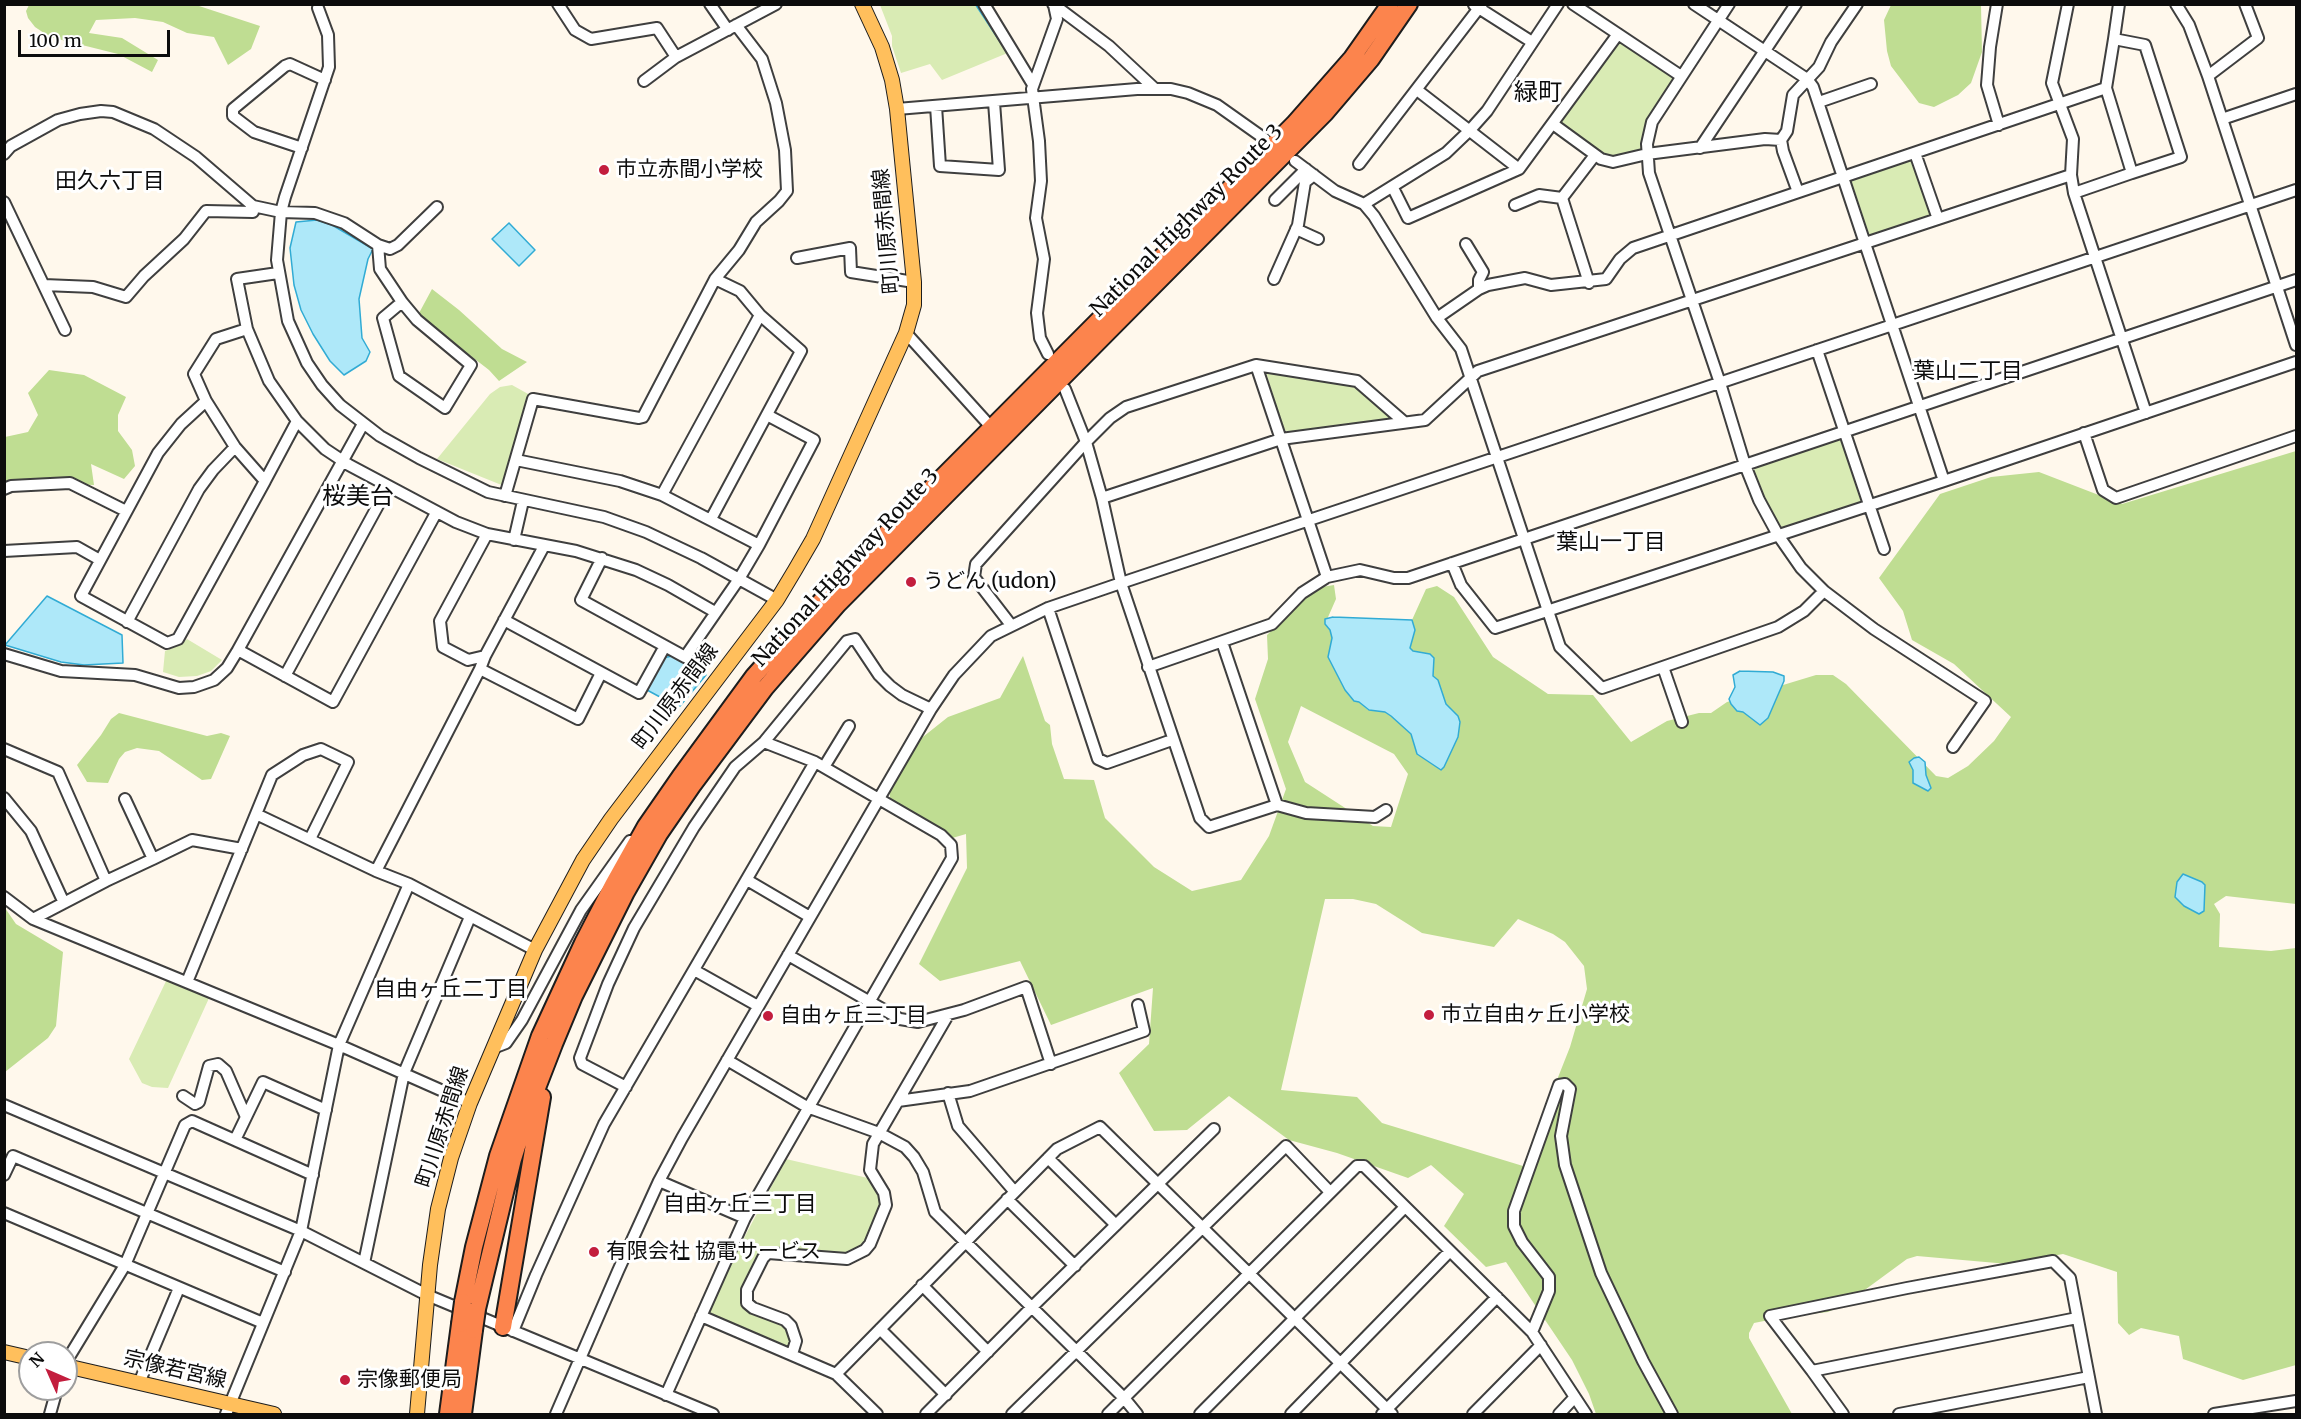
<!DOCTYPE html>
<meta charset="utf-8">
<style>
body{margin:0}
#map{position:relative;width:2301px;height:1419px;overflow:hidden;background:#fff8ec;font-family:Merriweather,serif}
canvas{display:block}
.frame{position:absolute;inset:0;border:6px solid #0c0c0c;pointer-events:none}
.north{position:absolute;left:18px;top:1341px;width:60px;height:60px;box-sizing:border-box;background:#fff;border:2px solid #9e9e9e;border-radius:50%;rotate:315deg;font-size:16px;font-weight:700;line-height:24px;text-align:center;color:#0c0c0c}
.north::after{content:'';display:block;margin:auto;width:21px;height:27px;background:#c31e3e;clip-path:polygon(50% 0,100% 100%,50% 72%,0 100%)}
.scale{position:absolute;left:18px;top:30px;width:152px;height:27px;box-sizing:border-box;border:3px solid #0c0c0c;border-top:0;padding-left:8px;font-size:18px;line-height:21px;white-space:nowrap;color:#0c0c0c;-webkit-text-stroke:4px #fff;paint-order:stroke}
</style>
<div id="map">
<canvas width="2301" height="1419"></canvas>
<div class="frame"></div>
<div class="north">N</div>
<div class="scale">100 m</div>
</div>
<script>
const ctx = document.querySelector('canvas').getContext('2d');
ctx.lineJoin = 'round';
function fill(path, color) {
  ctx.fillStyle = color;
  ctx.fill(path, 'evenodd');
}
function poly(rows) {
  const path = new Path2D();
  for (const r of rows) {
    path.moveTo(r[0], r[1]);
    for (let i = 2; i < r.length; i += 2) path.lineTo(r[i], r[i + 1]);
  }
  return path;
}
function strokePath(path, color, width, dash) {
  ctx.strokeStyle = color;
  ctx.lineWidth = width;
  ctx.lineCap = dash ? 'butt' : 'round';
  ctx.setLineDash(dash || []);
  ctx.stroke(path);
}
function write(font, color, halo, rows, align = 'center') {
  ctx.font = font + ' Merriweather,"Noto Sans JP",serif';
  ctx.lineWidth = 6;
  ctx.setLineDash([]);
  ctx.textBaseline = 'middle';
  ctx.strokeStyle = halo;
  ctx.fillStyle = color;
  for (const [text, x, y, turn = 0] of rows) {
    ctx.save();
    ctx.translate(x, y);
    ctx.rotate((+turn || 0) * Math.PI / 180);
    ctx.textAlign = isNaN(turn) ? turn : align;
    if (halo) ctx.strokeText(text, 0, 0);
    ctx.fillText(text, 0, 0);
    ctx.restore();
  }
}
const green = poly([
 [880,5,979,5,1010,52,942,80,930,64,901,73,892,46,892,36],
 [1622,42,1673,76,1673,80,1649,119,1642,148,1639,151,1608,156,1559,121,1617,43],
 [1910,159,1914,161,1932,213,1929,217,1871,236,1867,233,1850,183,1853,179],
 [1269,370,1357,386,1390,415,1389,419,1287,432,1283,428,1266,372],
 [512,385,530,395,504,486,437,459,490,394,500,387],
 [1841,438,1845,441,1864,498,1861,502,1784,528,1780,526,1767,503,1754,470,1757,466],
 [187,639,222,660,211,671,197,676,179,677,163,672,165,651,180,645],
 [167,979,210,996,168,1088,152,1087,142,1083,129,1059],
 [786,1159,872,1179,883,1202,864,1245,844,1256,771,1247,762,1250,742,1294,780,1322,792,1335,792,1343,787,1347,705,1311]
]);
const forest = poly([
 [29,5,196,5,260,26,251,49,228,65,214,37,187,33,163,22,135,18,96,20,89,33,122,38,158,60,152,72,118,54,50,37,35,27,28,18,26,11],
 [1891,5,1981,5,1982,52,1971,83,1958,95,1934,107,1919,103,1891,66,1887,51,1884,20],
 [432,289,459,310,502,349,527,362,499,381,489,370,418,315],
 [49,370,84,375,126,397,118,415,118,431,132,450,135,466,124,479,91,464,94,485,5,482,5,437,28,432,38,415,28,393],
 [2296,451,2296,904,2226,896,2214,904,2220,914,2219,947,2271,951,2296,948,2296,1365,2243,1380,2183,1359,2179,1336,2141,1328,2129,1335,2118,1323,2117,1272,2063,1254,2008,1264,1917,1256,1907,1259,1847,1303,1828,1312,1784,1317,1754,1323,1749,1333,1749,1338,1792,1414,1596,1414,1589,1394,1572,1360,1506,1262,1486,1267,1444,1226,1464,1194,1431,1165,1408,1178,1337,1153,1289,1140,1229,1096,1187,1130,1154,1131,1119,1073,1149,1044,1153,988,1051,1025,1020,961,940,981,919,964,967,868,966,834,942,841,906,822,890,798,889,785,909,748,948,717,1000,698,1023,656,1045,721,1050,725,1052,744,1064,779,1094,780,1105,818,1154,867,1192,891,1241,880,1269,836,1286,789,1255,699,1268,659,1267,635,1316,588,1334,585,1336,599,1325,624,1330,630,1332,638,1328,657,1345,690,1350,697,1359,702,1368,710,1385,712,1391,716,1411,734,1417,754,1441,769,1458,737,1458,716,1446,705,1438,680,1433,676,1434,658,1430,654,1413,651,1410,648,1415,630,1412,620,1426,589,1437,586,1454,597,1493,657,1548,694,1593,695,1631,742,1667,721,1699,713,1711,713,1727,702,1816,675,1833,675,1846,684,1936,776,1948,778,1968,766,1994,741,2011,717,1954,664,1912,640,1903,611,1879,578,1940,494,1991,477,2039,472,2122,504],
 [1301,706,1394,754,1408,774,1391,827,1373,826,1305,782,1288,742],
 [1325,899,1353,899,1376,904,1422,933,1494,947,1518,919,1553,934,1565,942,1584,966,1587,989,1570,1047,1523,1166,1382,1123,1357,1097,1281,1090],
 [119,713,207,736,221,733,230,736,211,779,202,780,159,751,137,748,125,752,119,759,108,783,87,782,77,765,101,735,111,719],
 [5,908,16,924,63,952,56,1026,48,1038,5,1072]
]);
const water = poly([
 [317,220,332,225,373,249,368,259,359,299,362,338,370,352,366,361,344,375,330,361,313,334,301,310,294,285,290,248,296,222,317,220],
 [509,223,535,250,519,266,492,239,509,223],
 [47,596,122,635,123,663,84,665,61,662,5,645,47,596],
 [1333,617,1412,620,1415,630,1410,648,1413,651,1430,654,1434,658,1433,676,1438,680,1446,704,1458,716,1460,722,1458,737,1444,767,1441,770,1417,754,1411,734,1391,716,1385,712,1369,710,1359,702,1354,701,1345,690,1328,657,1332,638,1330,630,1325,624,1325,619,1333,617],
 [672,656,706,675,680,706,664,693,660,697,647,690,663,658,672,656],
 [1740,671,1773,672,1784,676,1784,681,1768,718,1760,725,1743,712,1737,711,1731,704,1729,699,1735,687,1733,675,1740,671],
 [1919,757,1925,762,1926,775,1931,788,1928,791,1913,783,1913,770,1909,762,1914,758,1919,757],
 [2183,874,2202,882,2205,885,2204,911,2199,914,2184,906,2175,897,2177,882,2183,874]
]);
const stream = poly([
 [976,4,1003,45]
]);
const minor = poly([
 [558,4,575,30,591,39,657,28,676,57],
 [710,4,728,30],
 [984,4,1032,83],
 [1053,4,1109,46,1154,88],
 [1573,4,1681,76],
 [1694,4,1807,79,1813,87,1944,481],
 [1729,4,1652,122,1647,144,1649,173,1720,383,1745,465,1759,500,1778,535,1801,568,1824,591,1874,629,1985,701,1953,747],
 [1997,4,1990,47,1987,85,1999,125],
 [2068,4,2052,83,2073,139,2071,175,2074,193,2146,413],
 [2176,4,2189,25,2208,76,2296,345],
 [1474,5,1532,42],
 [318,8,328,35,329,67,285,197,281,212,277,260,288,321,307,363,322,385,340,405,380,436,419,458,488,492,604,517,646,532,701,558,777,600],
 [2114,39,2145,45,2181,157,2132,173,2106,88,2114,39,2119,4],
 [2208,76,2258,38,2245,4],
 [644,81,676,57,776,4],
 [1417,90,1519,169],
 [1819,102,1871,84],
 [936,106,940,166,999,170,994,102],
 [897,109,1137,89,1171,89,1188,93,1217,105,1265,139],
 [2222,119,2296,94],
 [1553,124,1601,159,1613,162,1647,154,1765,139,1781,140,1787,131,1793,95,1819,67,1831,42,1857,4],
 [1781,140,1783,151,1798,192],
 [302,148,254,132,233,116,233,109,285,66,290,64,325,80],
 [1700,148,1796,4],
 [1915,153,1938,219],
 [4,154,11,146,58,120,80,114,101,111,113,112,154,129,196,157,253,206,281,212,315,213,344,223,378,245,390,249,398,245,437,207],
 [1295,161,1335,191,1364,204,1374,216,1437,318,1461,349,1560,647,1602,688,1778,627,1804,611,1824,591],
 [1359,164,1482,4],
 [1393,188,1408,218,1519,169,1618,34],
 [2074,193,2132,173],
 [1275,200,1306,169],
 [4,202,65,330],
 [1364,204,1446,153,1470,130,1487,111,1558,4],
 [1515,205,1539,195,1562,198],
 [1296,229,1318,239],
 [1466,244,1483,272,1479,280,1479,289],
 [378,245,380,269,402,302,383,318,399,376,445,408,471,365,417,320,402,302],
 [797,258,850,248,851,272,914,282],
 [278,273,237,279,247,329,269,381,297,421,325,449,349,465,456,522,487,534,576,551,636,570,668,585,715,612],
 [1274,279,1298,225,1305,182,1314,175],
 [1589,283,1562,198,1595,155],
 [44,285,93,287,126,297,144,276,184,239,206,211,253,212,253,206],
 [1437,318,1479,289,1488,285,1525,278,1551,285,1606,279,1620,259,1633,248,2106,88],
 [247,329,216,339,194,374,206,401,235,447,265,481,297,421],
 [906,333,991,427],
 [1817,350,1884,549],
 [1048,354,1040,338,1037,313,1044,259,1036,218,1041,181,1039,141,1032,89,1057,19,1054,5],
 [1256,365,1327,577],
 [1065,389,1086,442,1102,498,1121,583,1200,818,1209,827,1277,805,1306,813,1375,817,1386,810],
 [206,401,181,424,158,453,81,596,167,643,178,639,265,481],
 [2084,433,2103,490,2116,498,2296,436],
 [516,460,620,481,662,495,759,545,814,440,767,415],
 [4,489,11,486,70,483,126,511],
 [662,495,760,315],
 [505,496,533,399,639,418,643,417,715,279,739,250,756,222,779,201,787,191,785,150,776,103,762,59,736,25],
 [1102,498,1281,439,1425,420,1478,371,2071,175],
 [711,519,801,351,760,315,740,291,715,279],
 [487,534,440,621,443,647,468,660,485,656,544,546],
 [514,540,523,501],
 [4,551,77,547,100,560],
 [602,558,581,600,685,657,739,579,759,545],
 [1452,563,1461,585,1495,628,1944,481,2296,362],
 [1048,608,1098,759,1107,763,1172,740],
 [504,620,639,693,665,646],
 [127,622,199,489,213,470,235,447],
 [1011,625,974,577,976,564,1086,442,1110,418,1126,407,1256,365,1357,381,1403,421],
 [1222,642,1277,805],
 [238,650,333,702,436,513],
 [4,654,61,671,135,675,179,688,194,687,214,680,227,668,238,650,363,424],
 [1148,667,1272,624,1302,593,1327,577,1360,570,1394,578,1408,578,2296,280],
 [1663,667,1682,722],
 [480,669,578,719,601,673],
 [285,676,388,487],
 [4,749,58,772,106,881,33,919],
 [824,767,849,726],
 [4,798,31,831,64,903],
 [256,814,272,775,303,755,321,749,348,762,310,839],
 [153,859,192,840,242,849],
 [376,871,480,669,485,656],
 [747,880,810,917],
 [106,881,153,859,125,799],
 [4,897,33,919,339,1045,470,1103],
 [788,955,900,1019,918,1022,964,1010,1026,987,1051,1064],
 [694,970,758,1006],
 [187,982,256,814,376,871,409,884,535,950],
 [493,1048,506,1043,522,1020,581,910,630,841],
 [727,1060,807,1107,879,1133,905,1147,914,1157,923,1172,935,1212,1124,1398,1137,1414],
 [626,1087,582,1064,580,1058,608,984,634,928,694,827,735,767,764,742,847,641,855,639,879,675,890,686,902,695,931,709],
 [948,1093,958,1126,1014,1191],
 [183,1096,195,1104,199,1102,209,1066,218,1064,226,1071,246,1117],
 [898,1101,948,1015],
 [4,1105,301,1231,427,1295,713,1414],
 [235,1140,263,1082,326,1110],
 [1048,1158,1116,1225],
 [4,1175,13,1156,285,1272],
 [659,1181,745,1218],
 [1007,1199,1075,1266],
 [4,1213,263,1323],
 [364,1263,404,1073,470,917],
 [922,1285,988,1352],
 [701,1316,836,1374,877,1414],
 [880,1329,946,1395],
 [513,1331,536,1275,604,1124,815,762],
 [1532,1332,1549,1291,1549,1277,1522,1242,1514,1226,1514,1211,1559,1085,1565,1084,1570,1089,1561,1136,1565,1165,1601,1273,1643,1361,1672,1414],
 [792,1354,796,1341,791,1326,785,1320,753,1308,747,1303,747,1290,763,1258,768,1253,847,1259,865,1250,870,1244,886,1205,884,1193,870,1170,873,1144,898,1101,970,1091,1144,1031,1138,1005],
 [66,1362,125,1265,185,1125,192,1121,313,1175],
 [1812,1371,2077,1318],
 [836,1374,1057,1149,1100,1127,1392,1414],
 [139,1383,179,1288],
 [666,1395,745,1218,952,858,951,845,941,835,815,762,764,742],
 [50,1414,57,1389],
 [226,1414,301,1231,339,1045,409,884],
 [556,1414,618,1271,659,1181,682,1138,931,709,954,675,991,636,1048,608,1121,583,2296,190],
 [926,1414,1032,1307,1214,1129],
 [1012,1414,1286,1146,1330,1192],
 [1108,1414,1357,1166,1364,1166,1532,1332,1586,1414],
 [1200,1414,1405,1207],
 [1291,1414,1450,1251],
 [1382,1414,1497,1297],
 [1473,1414,1541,1345],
 [1559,1414,1574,1398],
 [1843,1414,1812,1371,1770,1316,1907,1288,2053,1261,2070,1278,2096,1414],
 [1899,1414,2089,1377],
 [2214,1414,2296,1401]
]);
const major = poly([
 [4,1352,30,1358],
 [66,1366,274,1414],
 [417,1414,430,1265,438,1209,451,1158,470,1103,535,950,583,860,611,819,777,600,795,570,813,539,906,333,914,305,914,282,897,109,892,80,882,47,862,4]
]);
const highway = poly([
 [463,1302,474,1247,498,1156,540,1036,583,943,613,885,646,826,680,777,754,676,840,580,1294,124,1352,58,1390,4],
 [477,1309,513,1159,528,1111,554,1044,574,996,626,892,659,834,692,786,765,688,838,604,1325,113,1371,59,1409,4],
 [503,1327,542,1097],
 [448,1414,460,1324],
 [463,1414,474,1330]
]);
const highwayBridge = poly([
 [460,1324,463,1302],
 [474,1330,477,1309]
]);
const markers = [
 [604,170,6,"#c31e3e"],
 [911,582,6,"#c31e3e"],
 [1429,1015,6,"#c31e3e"],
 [768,1016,6,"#c31e3e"],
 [594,1252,6,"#c31e3e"],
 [345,1380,6,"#c31e3e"]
];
const poiNames = [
 ["市立赤間小学校",616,170],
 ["うどん (udon)",923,582],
 ["市立自由ヶ丘小学校",1441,1015],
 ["自由ヶ丘三丁目",780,1016],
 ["有限会社 協電サービス",606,1252],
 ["宗像郵便局",357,1380]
];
const streetNames = [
 ["National Highway Route 3",1187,221,-45],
 ["町川原赤間線",887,231,-95],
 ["National Highway Route 3",846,568,-47],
 ["町川原赤間線",676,697,-53],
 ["町川原赤間線",443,1127,-72],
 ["宗像若宮線",175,1370,13]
];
const neighbourhoodNames = [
 ["田久六丁目",110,182],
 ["葉山二丁目",1968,372],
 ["葉山一丁目",1611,543],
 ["自由ヶ丘二丁目",451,990],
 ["自由ヶ丘三丁目",740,1205]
];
const quarterNames = [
 ["緑町",1538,93],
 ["桜美台",358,497]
];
fill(green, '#d9ebb4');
fill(forest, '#bfdd92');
fill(water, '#aee8f9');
strokePath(water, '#31abd4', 1.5);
strokePath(stream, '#31abd4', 3);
strokePath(minor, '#3f3f3f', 14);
strokePath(major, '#1d1d1d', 16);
strokePath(highway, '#1d1d1d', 20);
strokePath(minor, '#fff', 10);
strokePath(major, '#ffbf5c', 14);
strokePath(highway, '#fc844d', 16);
strokePath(highwayBridge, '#1d1d1d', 20, []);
strokePath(highwayBridge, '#fc844d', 16);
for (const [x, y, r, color] of markers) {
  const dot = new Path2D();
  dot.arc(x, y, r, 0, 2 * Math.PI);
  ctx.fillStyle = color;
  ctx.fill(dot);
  strokePath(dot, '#fff', 2);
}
write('21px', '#0c0c0c', '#fff', poiNames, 'left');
write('21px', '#0c0c0c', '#fff', streetNames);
write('22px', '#0c0c0c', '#fff', neighbourhoodNames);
write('24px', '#0c0c0c', '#fff', quarterNames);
</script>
